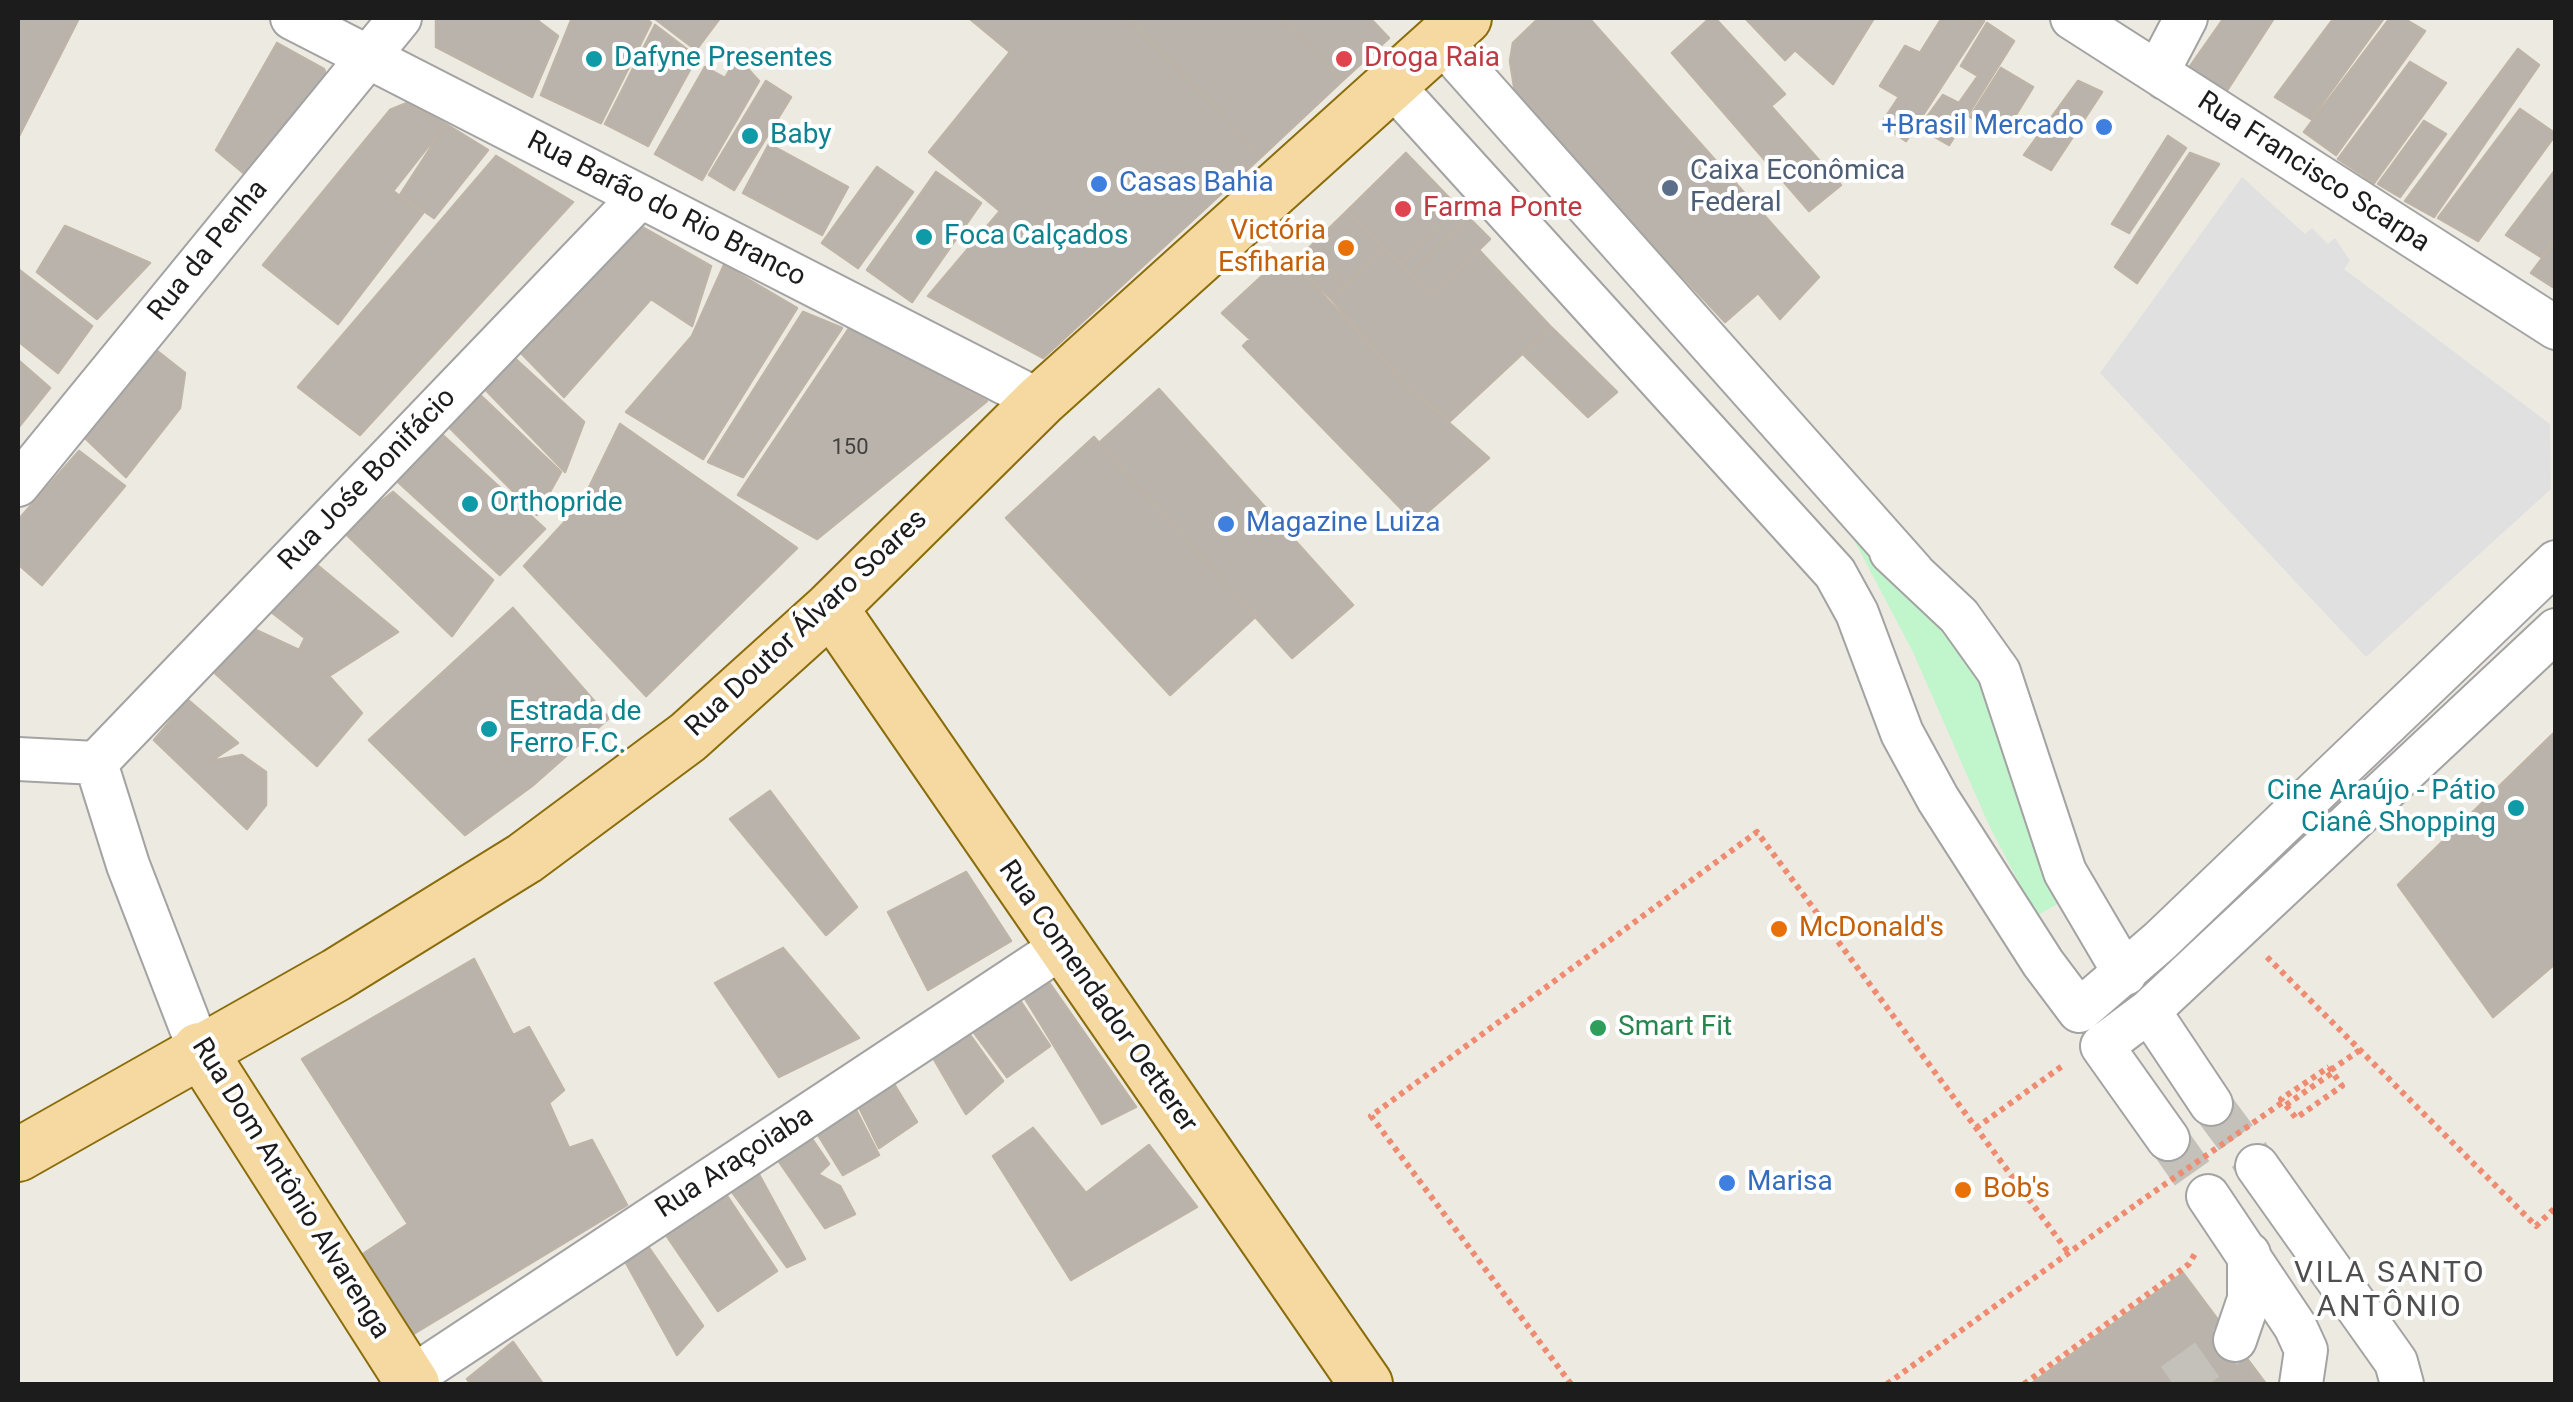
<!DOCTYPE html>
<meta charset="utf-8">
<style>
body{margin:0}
#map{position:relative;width:2573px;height:1402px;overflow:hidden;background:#edeae2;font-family:Roboto,sans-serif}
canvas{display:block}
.frame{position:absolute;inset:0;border:20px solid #1c1c1c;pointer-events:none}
</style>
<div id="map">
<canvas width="2573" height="1402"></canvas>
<div class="frame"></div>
</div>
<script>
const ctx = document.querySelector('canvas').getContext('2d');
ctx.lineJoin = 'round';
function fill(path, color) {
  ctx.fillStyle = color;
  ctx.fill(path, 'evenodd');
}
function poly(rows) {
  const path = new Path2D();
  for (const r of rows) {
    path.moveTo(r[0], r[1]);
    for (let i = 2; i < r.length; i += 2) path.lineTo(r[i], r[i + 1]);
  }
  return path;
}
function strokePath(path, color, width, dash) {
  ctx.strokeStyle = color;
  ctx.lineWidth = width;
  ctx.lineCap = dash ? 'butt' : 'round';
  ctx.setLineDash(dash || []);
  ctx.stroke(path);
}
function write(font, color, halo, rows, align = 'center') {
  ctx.font = font + ' Roboto,sans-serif';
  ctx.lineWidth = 8;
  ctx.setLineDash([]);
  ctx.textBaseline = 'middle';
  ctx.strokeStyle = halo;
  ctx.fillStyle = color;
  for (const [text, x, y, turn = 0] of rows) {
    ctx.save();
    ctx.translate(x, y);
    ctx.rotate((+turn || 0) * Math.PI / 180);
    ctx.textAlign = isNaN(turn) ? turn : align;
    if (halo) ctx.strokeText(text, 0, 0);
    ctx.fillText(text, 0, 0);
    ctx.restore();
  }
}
const park = poly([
 [1845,523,1977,658,2059,903,2036,916,1988,823,1913,652]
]);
const parking = poly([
 [2242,177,2305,234,2312,228,2328,244,2335,238,2350,261,2344,269,2550,424,2551,489,2366,657,2100,373]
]);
const building = poly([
 [18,18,79,18,18,138,18,18],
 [436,18,540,18,538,21,558,36,532,97,436,47,436,18],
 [572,18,645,18,651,23,601,123,541,95,572,18],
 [654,18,720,18,696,50,654,18],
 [969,18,1129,18,1261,157,1043,358,928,296,1000,211,929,152,1010,52,969,18],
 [1129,18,1283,18,1342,81,1261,157,1129,18],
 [1283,18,1370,18,1389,38,1342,81,1283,18],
 [1539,18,1589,18,1819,277,1780,319,1758,293,1725,322,1516,99,1510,61,1513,43,1539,18],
 [1710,18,1715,18,1785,94,1771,106,1841,185,1809,211,1672,53,1710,18],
 [1745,18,1874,18,1833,84,1795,50,1785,60,1745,18],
 [1942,18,1984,21,1906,141,1881,124,1899,97,1880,86,1905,46,1920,53,1942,18],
 [2224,18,2274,18,2222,98,2184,75,2224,18],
 [2334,18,2384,18,2311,119,2275,97,2334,18],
 [2390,18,2403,18,2425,31,2336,155,2304,132,2390,18],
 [1987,23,2014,41,1949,145,1919,128,1943,95,1959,103,1978,76,1961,66,1987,23],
 [655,25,697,57,648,146,605,124,655,25],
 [277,43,324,69,329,85,246,175,216,150,277,43],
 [2518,49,2539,65,2434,217,2405,201,2518,49],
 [737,57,759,81,702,180,655,154,705,67,725,78,737,57],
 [2410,62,2446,83,2374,183,2338,159,2410,62],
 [2001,68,2033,87,2004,134,1970,117,2001,68],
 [766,81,791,97,734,190,709,175,766,81],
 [2078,81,2102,92,2051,170,2024,155,2078,81],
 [407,103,446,124,393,191,423,213,338,324,263,265,390,110,407,103],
 [2520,109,2556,134,2478,241,2438,218,2520,109],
 [2424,121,2446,134,2400,197,2378,184,2424,121],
 [446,124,488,150,434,218,400,195,446,124],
 [2168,136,2186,148,2129,233,2112,224,2168,136],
 [769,144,848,187,822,235,743,193,769,144],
 [1406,153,1459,208,1400,264,1347,211,1406,153],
 [2190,153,2219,164,2137,283,2115,267,2190,153],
 [496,156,573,202,360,435,298,387,496,156],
 [877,167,913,192,858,268,822,243,877,167],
 [2556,169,2556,237,2541,257,2506,235,2556,169],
 [936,172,981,203,912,302,867,270,936,172],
 [1459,208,1469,218,1410,274,1400,264,1459,208],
 [1347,211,1384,247,1345,285,1309,248,1347,211],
 [1469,218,1490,239,1431,296,1410,274,1469,218],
 [637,224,711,266,692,326,651,299,564,397,519,351,637,224],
 [65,226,150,263,97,319,37,272,65,226],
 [2556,240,2556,289,2531,273,2556,240],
 [1384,247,1431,296,1479,250,1551,327,1450,421,1407,386,1331,299,1384,247],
 [1309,248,1345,285,1331,299,1295,262,1309,248],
 [1286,254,1407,386,1489,458,1415,523,1243,346,1250,339,1222,313,1286,254],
 [724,265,797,308,703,459,626,412,692,336,724,265],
 [18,269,92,326,58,373,18,341,18,269],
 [803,312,842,328,743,477,708,462,803,312],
 [850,327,987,401,817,539,738,495,850,327],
 [1551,327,1617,392,1588,417,1523,354,1551,327],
 [152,347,185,373,180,408,126,477,80,433,152,347],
 [510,354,584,422,565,472,478,382,510,354],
 [18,360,50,388,18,428,18,360],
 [1159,389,1353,605,1292,658,1099,443,1159,389],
 [481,396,561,472,537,515,449,427,481,396],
 [620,424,797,548,646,696,524,566,581,504,620,424],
 [437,430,545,529,500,575,396,480,437,430],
 [1094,437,1255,617,1170,695,1006,518,1094,437],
 [79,451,125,486,42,585,18,564,18,520,79,451],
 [393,492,493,580,452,636,343,531,393,492],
 [314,559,316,570,317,565,398,632,329,676,362,713,317,766,204,663,245,625,299,650,305,638,261,604,314,559],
 [513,608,609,718,532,786,465,835,369,740,513,608],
 [188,700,238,743,211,761,242,755,266,772,266,805,247,829,154,740,188,700],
 [2556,731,2556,963,2493,1017,2398,885,2556,731],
 [770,791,857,907,826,935,730,819,770,791],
 [966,872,1011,941,928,990,888,912,966,872],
 [783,948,859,1038,779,1077,715,983,783,948],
 [474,959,513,1035,529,1027,564,1090,549,1103,569,1148,592,1140,627,1205,410,1336,354,1260,408,1224,302,1059,474,959],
 [1048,981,1136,1107,1102,1124,1023,995,1048,981],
 [1019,999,1050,1046,1007,1077,972,1030,1019,999],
 [970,1035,1003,1081,966,1114,931,1054,970,1035],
 [892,1081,917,1122,879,1148,858,1105,892,1081],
 [855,1108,879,1155,843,1175,817,1133,855,1108],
 [1033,1128,1086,1193,1149,1145,1197,1207,1071,1280,993,1156,1033,1128],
 [812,1139,829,1164,818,1174,840,1186,855,1214,825,1228,778,1160,812,1139],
 [756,1169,805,1259,787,1267,730,1189,756,1169],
 [723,1190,777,1271,718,1311,662,1229,723,1190],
 [649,1248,703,1326,677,1355,625,1261,649,1248],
 [2183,1273,2266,1384,2031,1384,2183,1273],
 [513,1342,543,1384,471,1384,467,1379,513,1342]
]);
const minorTunnel = poly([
 [2211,1104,2257,1166],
 [2168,1139,2208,1196],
 [2173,1384,2235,1340]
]);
const path = poly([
 [2267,957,2536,1226,2556,1207],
 [2329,1067,2342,1086,2296,1118,2281,1099,2329,1067],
 [2331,1070,2360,1050],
 [2286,1105,2332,1073],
 [1976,1128,2065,1064],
 [1571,1384,1371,1116,1757,832,2068,1252],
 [1887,1384,2138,1203],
 [2024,1384,2189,1264,2196,1252]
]);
const minor = poly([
 [292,18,1040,401],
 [2072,18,2556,328],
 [1441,41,1913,572],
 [2165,78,2163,62,2186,18],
 [1392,85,1835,573,1857,613,1902,733,1938,799,2043,963,2079,1011,2160,941,2556,562],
 [18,485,400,18],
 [1891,552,1959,616,1999,672,2065,872,2125,974],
 [18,759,96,763],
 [96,763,639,198],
 [96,763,128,865,199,1049],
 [2149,1011,2211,1104],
 [2168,1139,2102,1046,2149,1011,2556,630],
 [2257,1166,2396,1362,2402,1384],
 [2208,1196,2295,1326,2306,1350,2301,1384],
 [2235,1340,2249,1299,2249,1254],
 [409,1379,1062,947]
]);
const major = poly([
 [831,608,1366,1384],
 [199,1049,413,1384],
 [18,1155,336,975,525,858,688,737,831,608,1040,401,1465,18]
]);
const pathBridge = poly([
 [2138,1203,2283,1102]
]);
const markers = [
 [594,59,10,"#0f9aa8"],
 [1344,59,10,"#e0444e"],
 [2104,127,10,"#3f7fe0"],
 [750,136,10,"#0f9aa8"],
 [1099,184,10,"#3f7fe0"],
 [1670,188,10,"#5c6f8a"],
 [1403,209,10,"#e0444e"],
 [924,237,10,"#0f9aa8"],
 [1346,248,10,"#e8710a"],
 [470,504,10,"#0f9aa8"],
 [1226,524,10,"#3f7fe0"],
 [489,729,10,"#0f9aa8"],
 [2516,808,10,"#0f9aa8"],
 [1779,929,10,"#e8710a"],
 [1598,1028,10,"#2e9e5b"],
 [1727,1183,10,"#3f7fe0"],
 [1963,1190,10,"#e8710a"]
];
const numberNames = [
 ["150",850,448]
];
const cultureNames = [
 ["Dafyne Presentes",614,59],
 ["Baby",770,136],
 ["Foca Calçados",944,237],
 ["Orthopride",490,504],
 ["Estrada de",509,713],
 ["Ferro F.C.",509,745],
 ["Cine Araújo - Pátio",2496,792,"right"],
 ["Cianê Shopping",2496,824,"right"]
];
const healthNames = [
 ["Droga Raia",1364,59],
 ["Farma Ponte",1423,209]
];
const shopNames = [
 ["+Brasil Mercado",2084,127,"right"],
 ["Casas Bahia",1119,184],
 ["Magazine Luiza",1246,524],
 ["Marisa",1747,1183]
];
const serviceNames = [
 ["Caixa Econômica",1690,172],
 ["Federal",1690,204]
];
const streetNames = [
 ["Rua Francisco Scarpa",2313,173,33],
 ["Rua Barão do Rio Branco",666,210,27],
 ["Rua da Penha",209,251,-51],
 ["Rua Jośe Bonifácio",368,480,-46],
 ["Rua Doutor Álvaro Soares",807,624,-43],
 ["Rua Comendador Oetterer",1097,997,55],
 ["Rua Araçoiaba",735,1163,-33],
 ["Rua Dom Antônio Alvarenga",290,1189,58]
];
const foodNames = [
 ["Victória",1326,232,"right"],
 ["Esfiharia",1326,264,"right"],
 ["McDonald's",1799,929],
 ["Bob's",1983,1190]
];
const leisureNames = [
 ["Smart Fit",1618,1028]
];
const neighbourhoodNames = [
 ["VILA SANTO",2390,1274],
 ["ANTÔNIO",2390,1308]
];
fill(park, '#c1f5cb');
fill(parking, '#e0e0e0');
fill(building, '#b9b3ac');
strokePath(building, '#bdb3a6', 2.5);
strokePath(minorTunnel, '#c3c1ba', 42, [42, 21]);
strokePath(minor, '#a3a3a3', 46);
strokePath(major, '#8a6d0a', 56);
strokePath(path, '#ef8b71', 6, [5, 5]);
strokePath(minor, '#fff', 42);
strokePath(major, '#f5d9a0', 52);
strokePath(pathBridge, '#ef8b71', 6, [5, 5]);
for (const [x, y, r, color] of markers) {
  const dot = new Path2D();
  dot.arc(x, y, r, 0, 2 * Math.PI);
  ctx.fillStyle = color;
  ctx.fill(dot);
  strokePath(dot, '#fff', 4);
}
write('22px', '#434240', null, numberNames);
write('28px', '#0d838f', '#fff', cultureNames, 'left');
write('28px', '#be3a42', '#fff', healthNames, 'left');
write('28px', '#366cbe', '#fff', shopNames, 'left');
write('28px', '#4e5e75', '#fff', serviceNames, 'left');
write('28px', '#1c1c1c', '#fff', streetNames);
write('28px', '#c56008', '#fff', foodNames, 'left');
write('28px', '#27864d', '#fff', leisureNames, 'left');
ctx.letterSpacing = '2.5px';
write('30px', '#4f4f4f', '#fff', neighbourhoodNames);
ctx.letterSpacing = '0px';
</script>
